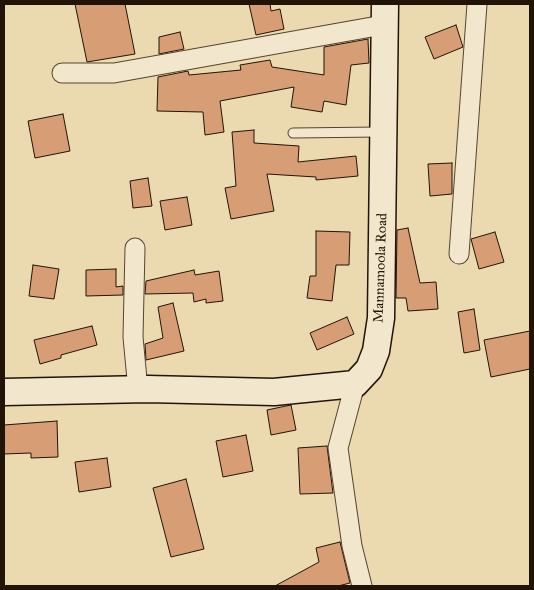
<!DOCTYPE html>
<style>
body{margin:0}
#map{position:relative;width:534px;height:590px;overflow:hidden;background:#ebd9b0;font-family:"IM FELL Great Primer",serif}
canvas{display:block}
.frame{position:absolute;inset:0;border:5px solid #211407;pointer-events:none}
</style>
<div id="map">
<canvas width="534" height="590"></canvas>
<div class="frame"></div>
</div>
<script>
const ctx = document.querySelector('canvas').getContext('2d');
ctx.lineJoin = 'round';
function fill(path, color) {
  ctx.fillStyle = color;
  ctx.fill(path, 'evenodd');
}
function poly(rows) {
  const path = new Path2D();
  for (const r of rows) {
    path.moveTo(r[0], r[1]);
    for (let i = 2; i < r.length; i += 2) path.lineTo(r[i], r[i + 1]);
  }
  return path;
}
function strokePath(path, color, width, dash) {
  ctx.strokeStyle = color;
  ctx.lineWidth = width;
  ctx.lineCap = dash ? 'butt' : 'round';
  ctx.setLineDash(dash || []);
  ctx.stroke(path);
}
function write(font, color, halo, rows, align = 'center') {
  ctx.font = font + ' "IM FELL Great Primer",serif';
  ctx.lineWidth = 4.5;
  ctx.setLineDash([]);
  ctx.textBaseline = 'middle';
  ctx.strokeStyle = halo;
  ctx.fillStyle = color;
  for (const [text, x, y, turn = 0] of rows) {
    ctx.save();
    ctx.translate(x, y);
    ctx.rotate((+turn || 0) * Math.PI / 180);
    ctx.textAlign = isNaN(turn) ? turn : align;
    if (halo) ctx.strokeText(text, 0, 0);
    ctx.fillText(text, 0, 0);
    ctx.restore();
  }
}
const building = poly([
 [75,4,125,4,135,54,87,62,75,4],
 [249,4,270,4,271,11,280,9,284,29,256,35,249,4],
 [456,25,463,47,434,59,425,37,456,25],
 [180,32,184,49,159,54,159,37,180,32],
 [368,39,369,63,351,65,346,105,324,101,322,112,291,107,294,87,220,101,224,132,205,135,203,112,157,111,158,77,188,71,189,75,241,70,240,65,270,60,272,67,324,75,324,47,368,39],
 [63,114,70,151,35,158,28,121,63,114],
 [254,130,254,143,299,146,298,162,356,156,358,176,316,180,316,177,267,174,274,211,231,219,225,188,236,186,232,132,254,130],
 [452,163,452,194,430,196,428,164,452,163],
 [148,178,152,206,133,208,130,181,148,178],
 [187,197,192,225,165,230,160,201,187,197],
 [408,228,420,283,436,282,438,309,408,311,406,298,396,298,397,230,408,228],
 [316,231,350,232,349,265,336,265,332,301,307,298,310,276,316,276,316,231],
 [495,232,504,262,479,269,471,239,495,232],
 [33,265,59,269,54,299,29,296,33,265],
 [116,269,116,287,123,286,123,295,86,296,86,270,116,269],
 [194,270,195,275,219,271,223,301,206,303,206,299,194,302,193,293,145,294,146,281,194,270],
 [173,303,184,351,146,360,145,344,163,338,158,307,173,303],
 [474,309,480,350,464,353,458,312,474,309],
 [347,317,354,334,317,350,310,333,347,317],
 [92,326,97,345,61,355,61,358,40,364,34,340,92,326],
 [530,331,530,369,491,377,484,340,530,331],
 [291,405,296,430,271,435,267,410,291,405],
 [57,421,58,457,31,458,31,453,4,454,4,425,57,421],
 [246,435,253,471,223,477,216,441,246,435],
 [327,446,333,493,300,494,298,448,327,446],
 [107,458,111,487,79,492,75,462,107,458],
 [186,479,204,549,171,557,153,488,186,479],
 [340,542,350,583,338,586,275,586,319,562,316,548,340,542]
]);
const service = poly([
 [293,133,380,132]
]);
const minor = poly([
 [62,73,114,73,383,25],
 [135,248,133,337,138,390],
 [459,254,477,4],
 [355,384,338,448,352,546,362,586]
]);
const secondary = poly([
 [4,392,148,389,274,392,355,384,369,369,376,351,381,318,385,4]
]);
const streetNames = [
 ["Mannamoola Road",381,268,-88]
];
fill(building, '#d79d75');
strokePath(building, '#211407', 1);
strokePath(service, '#544531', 11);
strokePath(minor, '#544531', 21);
strokePath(secondary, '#211407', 29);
strokePath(service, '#f2e6cc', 9);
strokePath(minor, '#f2e6cc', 19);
strokePath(secondary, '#f2e6cc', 26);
write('14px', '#211407', '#f2e6cc', streetNames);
</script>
